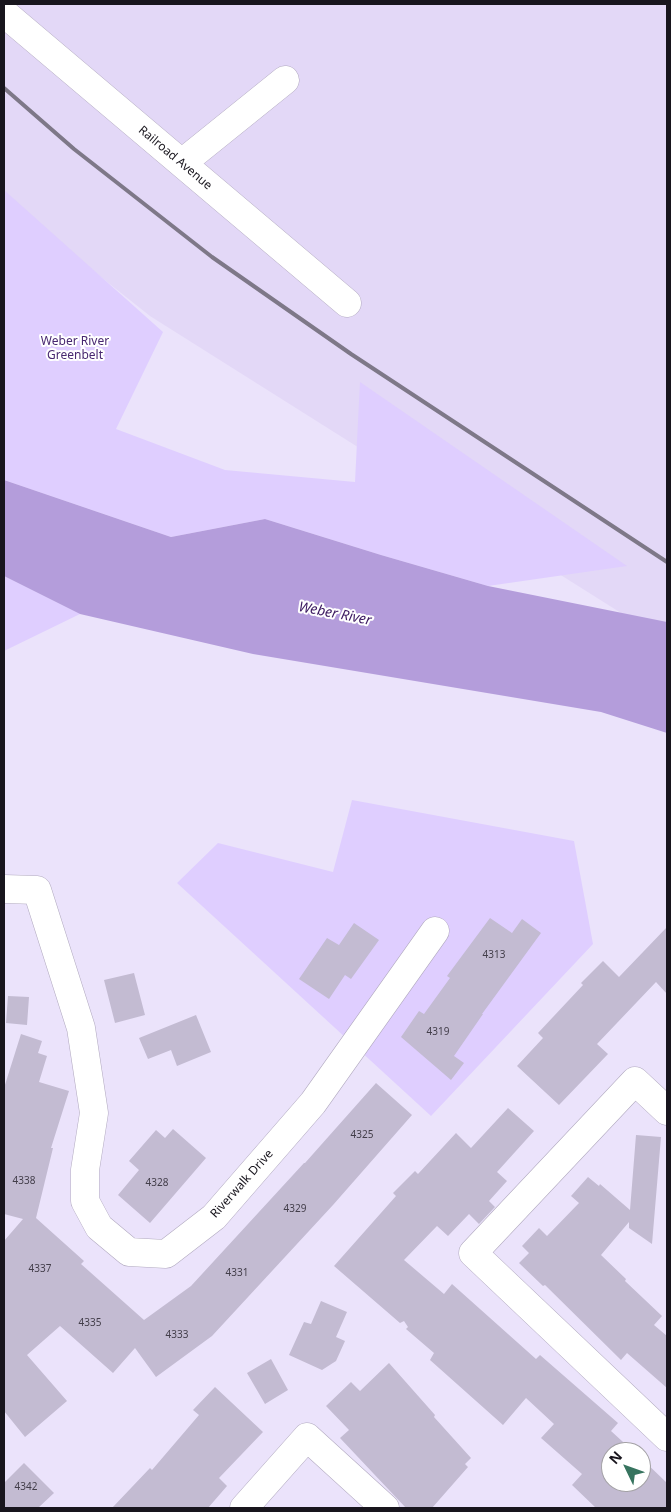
<!DOCTYPE html>
<style>
body{margin:0}
#map{position:relative;width:671px;height:1512px;overflow:hidden;background:#ebe3fb;font-family:"Noto Sans",sans-serif}
canvas{display:block}
.frame{position:absolute;inset:0;border:5px solid #18151d;pointer-events:none}
.north{position:absolute;left:601px;top:1442px;width:50px;height:50px;box-sizing:border-box;background:#fff;border:1px solid #a3a1a5;border-radius:50%;rotate:312deg;font-size:14px;font-weight:700;line-height:20px;text-align:center;color:#18151d}
.north::after{content:'';display:block;margin:auto;width:18px;height:22px;background:#37745f;clip-path:polygon(50% 0,100% 100%,50% 72%,0 100%)}
</style>
<div id="map">
<canvas width="671" height="1512"></canvas>
<div class="frame"></div>
<div class="north">N</div>
</div>
<script>
const ctx = document.querySelector('canvas').getContext('2d');
ctx.lineJoin = 'round';
function fill(path, color) {
  ctx.fillStyle = color;
  ctx.fill(path, 'evenodd');
}
function poly(rows) {
  const path = new Path2D();
  for (const r of rows) {
    path.moveTo(r[0], r[1]);
    for (let i = 2; i < r.length; i += 2) path.lineTo(r[i], r[i + 1]);
  }
  return path;
}
function strokePath(path, color, width, dash) {
  ctx.strokeStyle = color;
  ctx.lineWidth = width;
  ctx.lineCap = dash ? 'butt' : 'round';
  ctx.setLineDash(dash || []);
  ctx.stroke(path);
}
function write(font, color, halo, rows, align = 'center') {
  ctx.font = font + ' "Noto Sans",sans-serif';
  ctx.lineWidth = 4;
  ctx.setLineDash([]);
  ctx.textBaseline = 'middle';
  ctx.strokeStyle = halo;
  ctx.fillStyle = color;
  for (const [text, x, y, turn = 0] of rows) {
    ctx.save();
    ctx.translate(x, y);
    ctx.rotate((+turn || 0) * Math.PI / 180);
    ctx.textAlign = isNaN(turn) ? turn : align;
    if (halo) ctx.strokeText(text, 0, 0);
    ctx.fillText(text, 0, 0);
    ctx.restore();
  }
}
const built = poly([
 [4,4,667,4,667,642,150,316,4,200]
]);
const green = poly([
 [4,190,163,332,116,429,225,470,355,482,360,382,627,566,488,586,381,555,265,519,171,537,4,480],
 [4,576,80,614,4,651],
 [352,800,574,841,593,944,431,1116,177,883,218,843,333,872]
]);
const water = poly([
 [4,480,171,537,265,519,381,555,488,586,667,622,667,733,601,712,253,654,80,614,4,576]
]);
const building = poly([
 [490,918,512,933,522,919,541,933,482,1014,483,1014,454,1056,464,1063,451,1080,401,1037,419,1011,424,1014,450,978,447,976],
 [354,923,379,940,351,979,345,975,329,999,299,979,327,938,339,945],
 [667,927,667,994,656,982,597,1044,608,1054,559,1105,517,1066,543,1038,538,1033,583,985,581,983,603,961,619,977],
 [134,973,145,1015,115,1023,104,980],
 [8,996,29,997,27,1025,6,1023],
 [196,1015,211,1052,177,1066,171,1050,148,1059,139,1038],
 [21,1034,42,1041,38,1053,47,1056,39,1082,69,1091,51,1148,53,1148,36,1218,84,1261,81,1264,144,1320,191,1286,304,1163,305,1163,376,1083,412,1115,333,1205,212,1336,156,1377,135,1348,113,1373,60,1326,27,1355,67,1401,25,1437,4,1411,4,1241,23,1219,4,1214,4,1088],
 [508,1108,534,1131,497,1172,507,1181,489,1201,495,1207,479,1224,469,1214,448,1236,437,1226,404,1260,444,1294,452,1284,536,1359,540,1355,618,1423,611,1431,634,1452,611,1452,611,1482,641,1482,641,1458,667,1483,667,1508,596,1508,572,1485,582,1474,541,1438,554,1424,526,1398,503,1425,430,1360,434,1353,406,1329,408,1327,404,1321,400,1323,334,1266,396,1196,393,1193,415,1171,418,1174,456,1133,471,1148],
 [173,1129,206,1158,150,1223,118,1195,139,1170,129,1161,156,1130,165,1138],
 [636,1135,661,1137,652,1244,629,1228,629,1222,601,1255,626,1279,625,1281,662,1316,654,1325,667,1336,667,1388,627,1353,621,1360,545,1285,543,1286,519,1263,529,1253,522,1246,539,1228,547,1236,579,1203,571,1196,588,1177,599,1186,600,1184,630,1210],
 [321,1301,347,1312,336,1337,345,1341,336,1361,322,1370,289,1355,304,1322,311,1324],
 [271,1359,288,1390,265,1404,247,1373],
 [389,1363,435,1415,434,1417,471,1458,465,1464,468,1467,432,1508,406,1508,340,1438,349,1430,326,1406,351,1382,360,1391],
 [215,1387,263,1432,219,1478,227,1486,208,1508,112,1508,150,1468,152,1470,199,1415,193,1410],
 [24,1463,54,1493,38,1508,4,1508,4,1483]
]);
const minor = poly([
 [4,13,347,303],
 [182,163,285,80],
 [4,889,37,890,81,1028,94,1113,85,1170,85,1201,99,1227,129,1252,166,1254,214,1217,313,1103,435,931],
 [667,1111,635,1081,473,1253,667,1437],
 [244,1508,307,1437,385,1508]
]);
const rail = poly([
 [4,88,74,149,212,257,351,354,667,562]
]);
const numberNames = [
 ["4313",494,955],
 ["4319",438,1032],
 ["4325",362,1135],
 ["4338",24,1181],
 ["4328",157,1183],
 ["4329",295,1209],
 ["4337",40,1269],
 ["4331",237,1273],
 ["4335",90,1323],
 ["4333",177,1335],
 ["4342",26,1487]
];
const streetNames = [
 ["Railroad Avenue",175,158,40],
 ["Riverwalk Drive",242,1184,-48]
];
const parkNames = [
 ["Weber River",75,342],
 ["Greenbelt",75,356]
];
const waterNames = [
 ["Weber River",335,614,11]
];
fill(built, '#e3d8f7');
fill(green, '#dfceff');
fill(water, '#b49ddb');
fill(building, '#c3bbd2');
strokePath(minor, '#b1a9bf', 29);
strokePath(minor, '#fff', 28);
strokePath(rail, '#7e7888', 4);
write('10px', '#433e4a', null, numberNames);
write('12px', '#18151d', '#fff', streetNames);
write('12px', '#482870', '#fff', parkNames);
write('italic 14px', '#3b1960', '#fff', waterNames);
</script>
